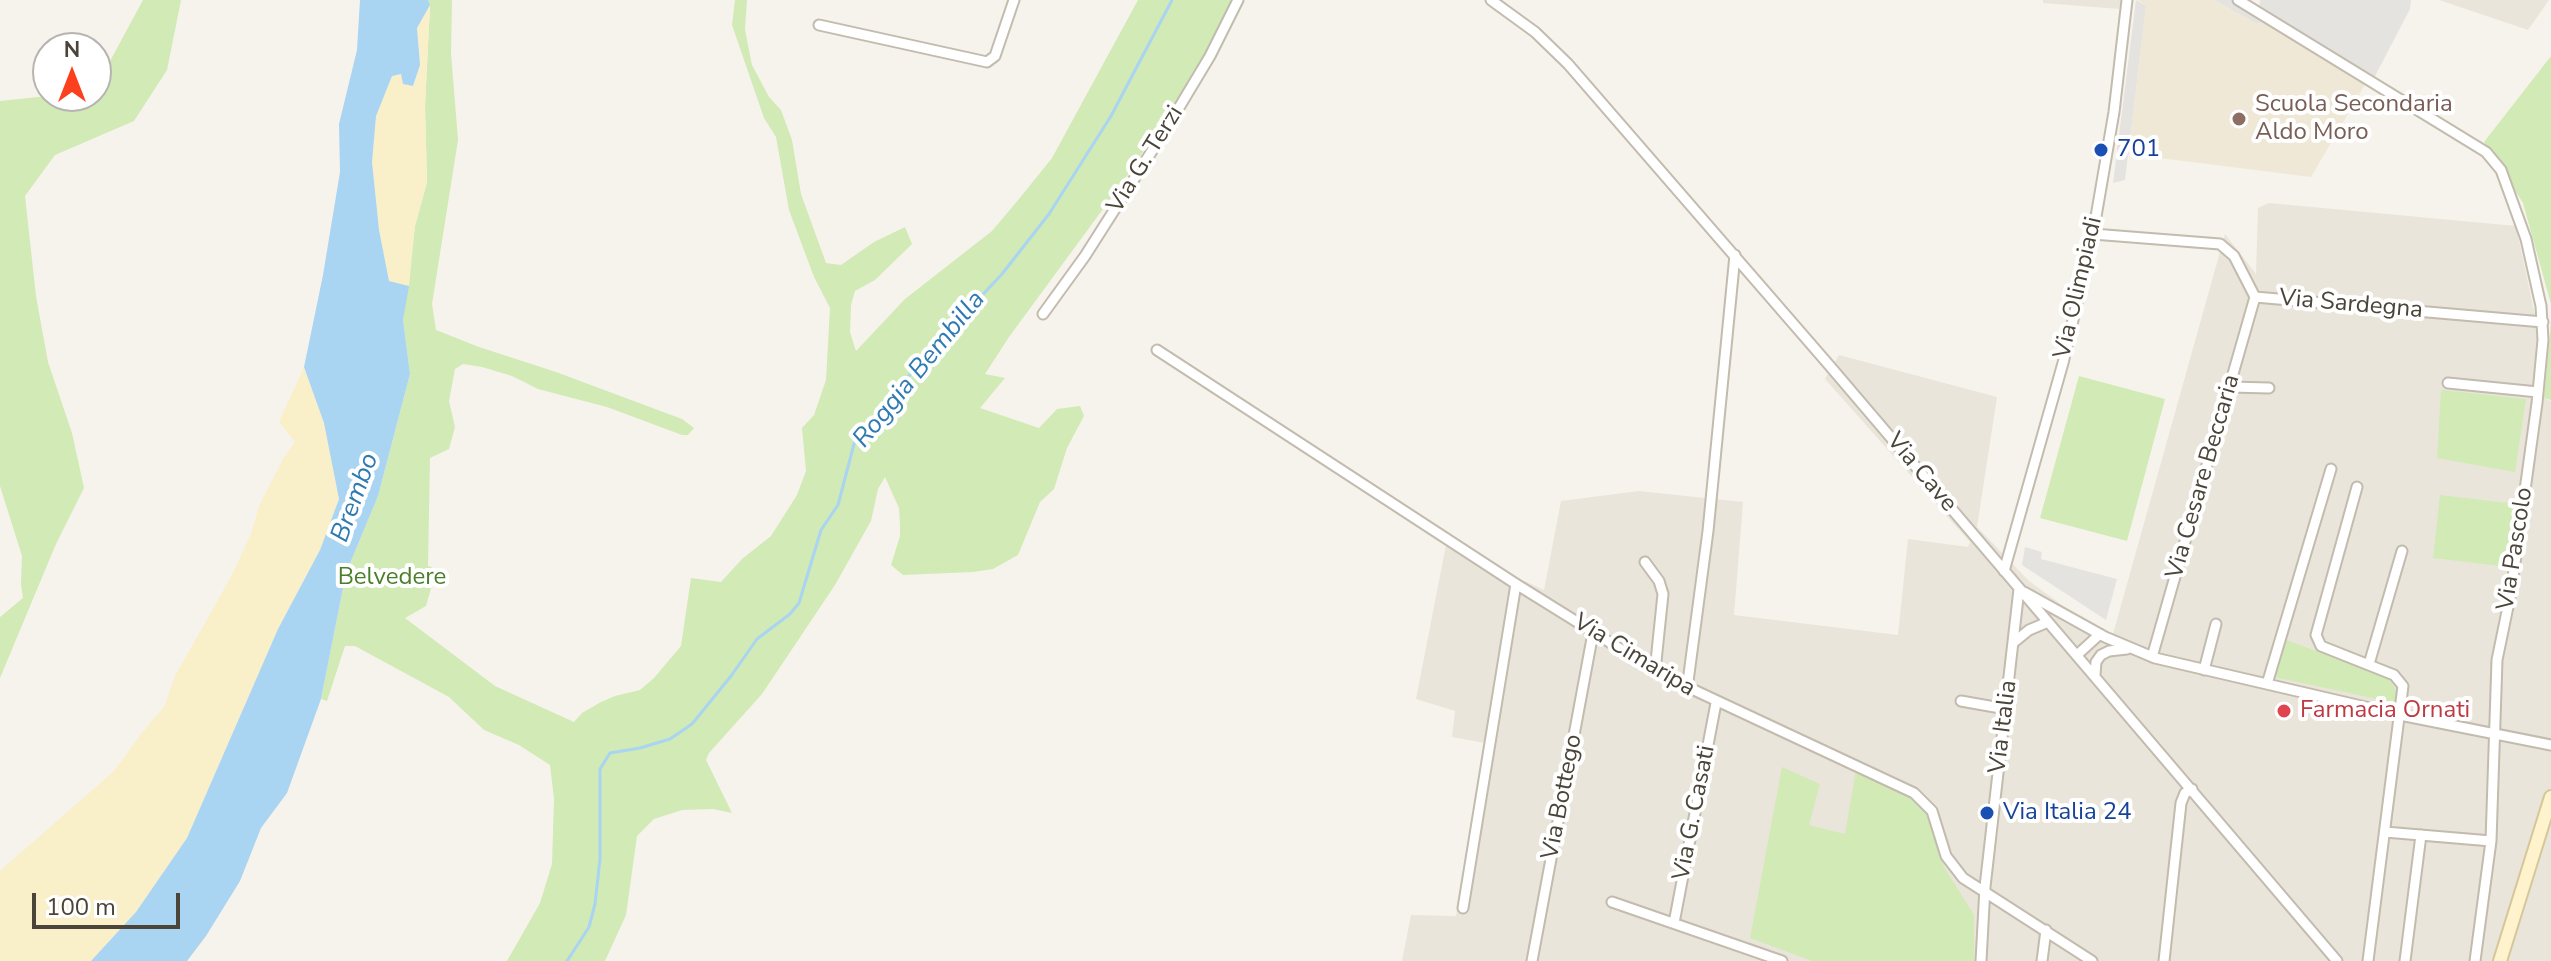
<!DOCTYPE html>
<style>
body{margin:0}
#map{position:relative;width:2551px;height:961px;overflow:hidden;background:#f6f3ec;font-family:"Nunito Sans",sans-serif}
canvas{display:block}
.north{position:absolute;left:32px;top:32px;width:80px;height:80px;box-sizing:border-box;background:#fff;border:2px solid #b7b4b0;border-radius:50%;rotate:0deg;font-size:22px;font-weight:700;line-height:32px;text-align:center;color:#4b4439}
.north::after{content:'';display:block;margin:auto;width:28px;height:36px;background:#fc3f1d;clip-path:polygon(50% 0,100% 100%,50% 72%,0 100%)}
.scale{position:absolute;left:32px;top:893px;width:148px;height:36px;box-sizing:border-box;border:4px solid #4b4439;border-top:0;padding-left:10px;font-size:24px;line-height:28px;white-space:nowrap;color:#4b4439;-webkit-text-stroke:6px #fff;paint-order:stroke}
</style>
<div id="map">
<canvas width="2551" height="961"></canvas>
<div class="north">N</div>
<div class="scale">100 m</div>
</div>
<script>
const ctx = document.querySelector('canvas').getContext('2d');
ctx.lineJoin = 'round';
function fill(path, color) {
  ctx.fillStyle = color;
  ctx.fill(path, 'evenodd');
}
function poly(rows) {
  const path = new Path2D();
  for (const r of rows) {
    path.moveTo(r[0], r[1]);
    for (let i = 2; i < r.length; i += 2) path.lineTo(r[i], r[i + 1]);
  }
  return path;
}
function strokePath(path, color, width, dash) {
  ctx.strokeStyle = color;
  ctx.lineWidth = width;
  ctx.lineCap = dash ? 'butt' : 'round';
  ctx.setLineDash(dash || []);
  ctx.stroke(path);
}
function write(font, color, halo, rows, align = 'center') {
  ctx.font = font + ' "Nunito Sans",sans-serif';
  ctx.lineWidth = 8;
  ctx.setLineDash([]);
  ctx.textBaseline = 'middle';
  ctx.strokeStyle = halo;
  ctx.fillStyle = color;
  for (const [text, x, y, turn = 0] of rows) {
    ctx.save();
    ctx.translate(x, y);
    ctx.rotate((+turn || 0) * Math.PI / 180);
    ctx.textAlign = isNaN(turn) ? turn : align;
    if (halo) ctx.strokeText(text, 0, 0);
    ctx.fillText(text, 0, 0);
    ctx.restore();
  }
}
const residential = poly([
 [2043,0,2121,0,2119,9,2043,3],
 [2439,0,2549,0,2528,30],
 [2269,203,2516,226,2538,330,2533,394,2551,401,2551,961,1402,961,1411,915,1456,916,1485,743,1452,737,1455,711,1416,699,1446,545,1544,590,1561,501,1639,491,1743,502,1734,615,1898,635,1908,539,1968,547,1970,542,1825,379,1839,355,1997,397,1977,527,2029,581,2062,605,2113,634,2225,234,2256,274,2258,208]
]);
const education = poly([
 [2138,0,2214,0,2257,24,2265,20,2366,83,2311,177,2128,154,2146,6]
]);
const green = poly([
 [143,0,181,0,167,70,134,121,55,155,25,196,36,296,48,362,72,433,84,488,56,544,0,678,0,617,23,598,21,584,22,556,0,486,0,101,48,96,96,96,96,87],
 [428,0,452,0,451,53,458,140,432,304,436,330,479,347,556,372,682,419,694,428,688,435,682,435,607,407,538,389,512,376,482,367,463,364,455,369,449,401,455,427,449,449,430,458,428,566,434,568,432,585,426,606,405,618,495,686,574,722,582,713,601,702,615,696,640,690,654,678,681,646,691,578,721,582,742,559,771,536,797,495,806,471,802,428,814,415,826,380,830,308,814,277,789,210,776,137,764,118,732,25,735,0,747,0,745,30,752,65,769,97,781,110,792,140,801,194,826,263,841,265,874,242,905,227,912,244,875,280,855,291,851,305,850,332,856,351,905,299,992,231,1019,199,1052,158,1138,0,1233,0,1200,64,1125,179,1009,337,985,374,1005,378,980,408,1039,428,1057,409,1080,406,1084,416,1067,448,1054,489,1040,502,1018,555,993,569,973,572,903,575,891,565,900,536,900,524,899,508,885,477,878,489,871,521,835,585,762,694,709,753,706,760,732,813,713,809,682,810,654,819,637,836,626,915,605,961,507,961,540,903,552,864,554,799,550,765,519,745,484,730,449,697,355,646,345,646,327,701,321,699,346,573,378,496,410,374,403,320,415,226,427,182,425,106,430,6],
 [2551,56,2551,304,2523,203,2484,142],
 [2551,321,2551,400,2544,398],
 [2079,376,2165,399,2127,541,2040,518],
 [2441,390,2526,399,2515,472,2437,458],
 [2440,495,2516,504,2509,567,2433,558],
 [2284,639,2388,678,2396,690,2396,703,2274,677],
 [1782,767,1820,784,1809,825,1845,834,1856,770,1906,792,1923,805,1944,867,1974,915,1974,961,1812,961,1750,938]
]);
const sand = poly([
 [430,5,425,106,427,182,415,226,409,286,389,281,379,230,372,162,376,116,392,75,401,74,403,84,414,86,420,65,417,28],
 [304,367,324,423,339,499,320,550,278,629,187,838,136,912,91,961,0,961,0,871,114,771,141,734,164,707,175,676,232,575,251,534,259,506,284,457,295,442,279,422]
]);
const parking = poly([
 [2136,0,2146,6,2125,180,2113,183],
 [2214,0,2231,0,2265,20,2257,24],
 [2260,0,2411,0,2410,9,2374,78,2259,9],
 [2025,547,2042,552,2041,559,2117,579,2106,620,2022,565]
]);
const water = poly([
 [360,0,428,0,430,5,417,28,420,65,413,86,403,84,401,74,392,76,376,116,372,162,379,230,389,281,409,286,403,320,410,374,378,496,346,573,321,699,287,793,261,828,240,881,206,936,187,961,91,961,136,912,187,838,278,629,320,550,339,499,324,423,304,367,323,275,340,172,339,124,357,50]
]);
const stream = poly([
 [567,961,589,927,595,904,600,859,600,769,610,753,640,748,670,739,692,724,731,676,757,639,790,614,799,603,821,530,838,505,854,444,867,426,930,351,1002,274,1049,214,1111,116,1172,0]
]);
const street = poly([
 [1491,0,1535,32,1568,64,1829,365,2337,961],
 [2238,0,2486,152,2501,170,2526,239,2541,306,2543,340,2537,403,2511,592,2497,660,2491,841,2475,961],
 [819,25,987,62,995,56,1014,0],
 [2093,234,2220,244,2234,256,2255,297,2543,322],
 [1043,314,1085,256,1171,121,1210,56,1238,0],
 [1157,350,1516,584,1664,676,1914,793,1932,811,1946,856,1963,878,2092,961],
 [2448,383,2538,392],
 [2231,387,2269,388],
 [2357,487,2316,635,2321,646,2394,675,2403,686,2368,961],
 [1645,562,1659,581,1663,594,1655,671],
 [2004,571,2063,363,2093,234,2114,112,2127,0],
 [2024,592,2105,637,2155,658,2400,715,2551,745],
 [2013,643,2029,630,2048,622],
 [2077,655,2100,634],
 [2152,657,2255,297],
 [2369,664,2402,551],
 [2204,670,2216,624],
 [2095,675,2096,662,2101,655,2109,651,2127,649],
 [2267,684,2331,469],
 [1687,689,1708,531,1735,255],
 [1961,701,2006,709],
 [2385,832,2491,841],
 [1612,902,1782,961],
 [1463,908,1516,584],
 [1674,923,1716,703],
 [1532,961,1593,633],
 [1981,961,1985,887,2019,589],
 [2042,961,2046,930],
 [2164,961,2181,803,2185,793,2192,789],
 [2405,961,2421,835]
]);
const secondary = poly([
 [2500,961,2551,797]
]);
const markers = [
 [2239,119,8,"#8d6e63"],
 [2101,150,8,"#1a4fb4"],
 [2284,711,8,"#e0444e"],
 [1987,813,8,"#1a4fb4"]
];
const educationNames = [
 ["Scuola Secondaria",2255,105],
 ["Aldo Moro",2255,133]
];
const transitNames = [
 ["701",2117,150],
 ["Via Italia 24",2003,813]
];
const streetNames = [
 ["Via G. Terzi",1146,160,-58],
 ["Via Olimpiadi",2079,288,-77],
 ["Via Sardegna",2351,305,5],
 ["Via Cave",1921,473,50],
 ["Via Cesare Beccaria",2204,477,-74],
 ["Via Pascolo",2516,549,-81],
 ["Via Cimaripa",1634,656,31],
 ["Via Italia",2004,727,-83],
 ["Via Bottego",1563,797,-79],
 ["Via G. Casati",1695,813,-79]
];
const parkNames = [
 ["Belvedere",392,578]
];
const healthNames = [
 ["Farmacia Ornati",2300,711]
];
const waterNames = [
 ["Roggia Bembilla",920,370,-51],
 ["Brembo",356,498,-70]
];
fill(residential, '#eae5da');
fill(education, '#efe8d6');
fill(green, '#d2eab5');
fill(sand, '#f9efc9');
fill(parking, '#e5e3e0');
fill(water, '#a9d4f2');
strokePath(stream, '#a9d4f2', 3);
strokePath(street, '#c2bbae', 13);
strokePath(secondary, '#d6c79b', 16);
strokePath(street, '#fff', 9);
strokePath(secondary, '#fff3cd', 12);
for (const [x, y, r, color] of markers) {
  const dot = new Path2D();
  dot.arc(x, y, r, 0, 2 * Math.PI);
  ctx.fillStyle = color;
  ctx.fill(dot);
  strokePath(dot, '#fff', 3);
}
write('24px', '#785e54', '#fff', educationNames, 'left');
write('24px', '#164399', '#fff', transitNames, 'left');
write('24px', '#4b4439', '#fff', streetNames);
write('24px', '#4a7f2a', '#fff', parkNames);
write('24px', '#be3a42', '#fff', healthNames, 'left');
write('italic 26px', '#2e7ab2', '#fff', waterNames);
</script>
